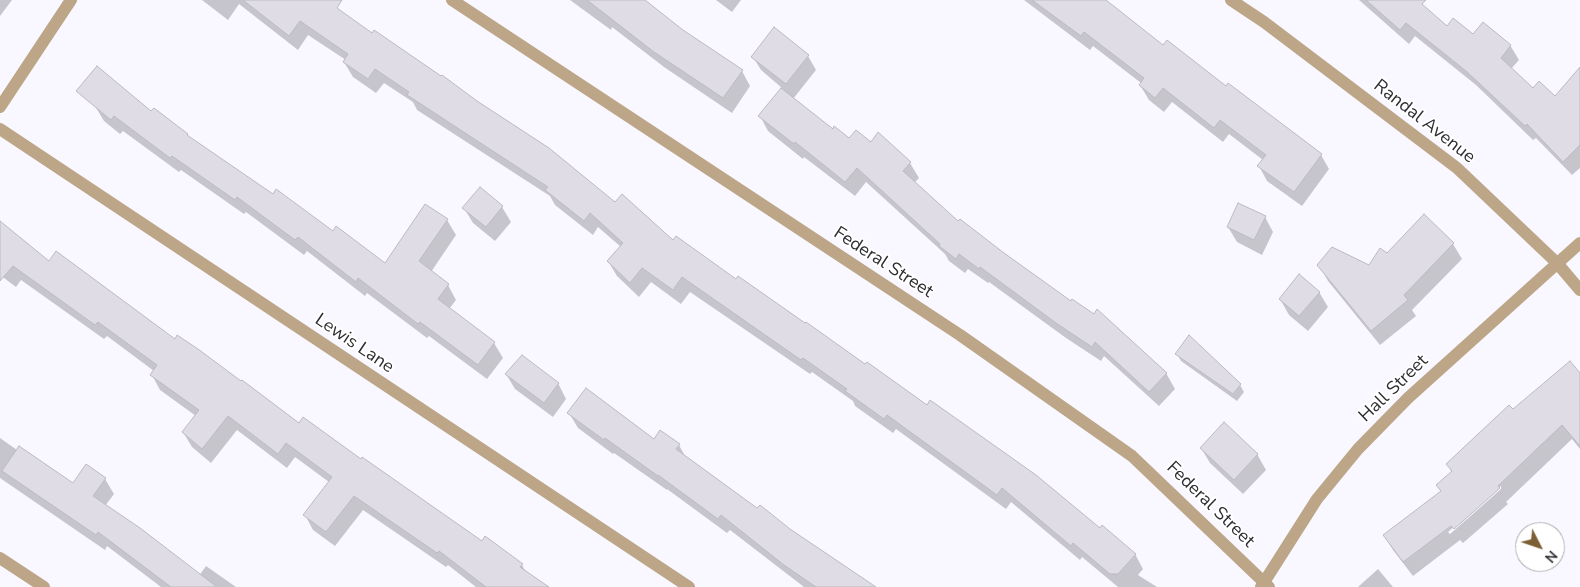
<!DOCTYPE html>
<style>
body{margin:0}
#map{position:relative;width:1580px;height:587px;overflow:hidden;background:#f9f7ff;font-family:"Nunito Sans",sans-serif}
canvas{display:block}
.north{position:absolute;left:1515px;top:522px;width:50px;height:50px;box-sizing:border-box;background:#fff;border:1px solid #ababac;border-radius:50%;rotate:131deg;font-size:14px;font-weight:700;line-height:20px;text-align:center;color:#2d2c30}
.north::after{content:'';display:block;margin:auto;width:18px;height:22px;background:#7c5f33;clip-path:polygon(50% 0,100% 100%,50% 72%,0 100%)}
</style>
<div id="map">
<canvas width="1580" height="587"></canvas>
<div class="north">N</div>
</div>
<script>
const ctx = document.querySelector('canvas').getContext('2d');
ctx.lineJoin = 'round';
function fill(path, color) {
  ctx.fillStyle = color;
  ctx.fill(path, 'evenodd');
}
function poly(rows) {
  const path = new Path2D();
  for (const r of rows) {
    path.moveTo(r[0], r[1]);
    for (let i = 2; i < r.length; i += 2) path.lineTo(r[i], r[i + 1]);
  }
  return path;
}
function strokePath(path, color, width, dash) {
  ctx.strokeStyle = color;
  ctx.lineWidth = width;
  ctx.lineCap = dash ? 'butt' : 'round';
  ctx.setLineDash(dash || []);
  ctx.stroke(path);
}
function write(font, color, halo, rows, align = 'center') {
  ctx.font = font + ' "Nunito Sans",sans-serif';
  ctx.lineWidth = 4;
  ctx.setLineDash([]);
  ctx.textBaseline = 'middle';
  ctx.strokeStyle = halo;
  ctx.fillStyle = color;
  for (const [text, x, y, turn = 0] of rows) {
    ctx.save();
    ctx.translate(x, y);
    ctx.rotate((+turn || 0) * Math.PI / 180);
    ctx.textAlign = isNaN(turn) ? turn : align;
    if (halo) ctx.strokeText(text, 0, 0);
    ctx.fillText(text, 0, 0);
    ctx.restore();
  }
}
const shadow = poly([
 [0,0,12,0,0,16],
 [202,0,322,0,615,203,674,242,737,280,1100,530,1135,554,1143,569,1138,575,1157,587,1118,587,1082,557,1080,560,1011,502,1006,509,896,429,893,433,855,406,853,401,812,372,810,374,690,292,681,304,651,282,639,297,617,276,608,261,621,247,598,227,593,235,555,205,550,196,417,110,413,102,384,83,376,93,353,77,344,62,346,60,308,35,298,50,239,4,228,20],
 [570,0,642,0,682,31,742,71,750,86,732,113,664,67,612,27,611,30],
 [716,0,741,0,732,12],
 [1024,0,1100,0,1163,47,1226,88,1321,155,1329,169,1302,206,1267,181,1259,166,1263,160,1229,134,1223,142,1172,102,1164,112,1149,100,1140,85,1141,83,1093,46,1090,50],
 [1359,0,1415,0,1447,27,1473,36,1510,45,1519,60,1511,69,1533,90,1555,98,1580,69,1580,168,1572,175,1536,138,1533,140,1476,85,1415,36,1409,44],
 [808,56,816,70,793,99,833,130,849,140,871,144,910,163,919,178,914,183,958,223,1003,254,1166,373,1175,389,1159,406,1104,356,1101,361,1066,338,989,282,988,283,968,269,965,273,949,261,945,254,866,182,855,196,804,157,803,159,768,131,760,116,782,88,761,70,753,57],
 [95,106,151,113,187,135,189,138,273,195,385,265,447,220,456,235,431,272,448,285,456,300,449,309,494,343,503,358,487,379,429,336,427,338,367,293,365,296,307,251,304,255,246,212,244,214,181,170,179,172,123,131,120,134,104,121],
 [502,207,511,222,495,241,473,223,464,208],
 [1265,217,1273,232,1262,255,1237,242,1228,227],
 [0,223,49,262,175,341,299,425,482,543,522,565,526,572,547,587,476,587,448,565,446,567,363,510,335,546,313,530,305,515,329,482,295,457,287,468,237,430,211,463,192,447,183,432,196,416,160,390,152,375,154,371,107,336,104,339,21,280,16,287,0,275],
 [1453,244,1462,259,1412,310,1416,316,1380,345,1328,281,1319,265,1370,267,1387,255],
 [1319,292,1328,307,1308,331,1289,315,1280,299],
 [1177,354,1240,385,1244,392,1237,401,1181,361],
 [506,374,558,383,566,399,553,417,515,389],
 [1580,375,1580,449,1572,439,1506,502,1508,504,1463,543,1460,540,1413,576,1393,550,1384,535,1441,492,1438,486,1452,473,1448,465,1513,410],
 [1501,486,1501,489,1450,534,1448,532],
 [569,413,654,441,679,445,686,458,757,510,874,587,804,587,730,530,727,533,667,489,667,490,614,453,613,454,578,428],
 [0,438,17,450,74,485,105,479,114,494,105,506,172,587,161,587,107,546,105,550,0,478],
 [1201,448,1257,454,1266,470,1243,494,1210,463],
 [206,566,236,587,191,587],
 [1378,569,1393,587,1358,587]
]);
const building = poly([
 [243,0,342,0,337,8,372,33,374,30,441,76,442,75,477,101,549,148,615,202,622,194,673,240,676,236,736,279,738,276,805,323,806,322,865,364,867,362,927,405,930,400,1036,475,1100,528,1102,525,1136,554,1118,574,1110,574,1073,543,1071,546,1002,488,997,495,887,415,884,419,845,391,847,389,803,358,801,360,682,277,673,290,642,268,630,283,607,261,623,243,590,213,584,221,545,190,548,187,407,95,409,92,375,69,368,79,343,62,348,54,300,21,289,36,243,0],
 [587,0,645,0,683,30,743,70,723,98,654,52,587,0],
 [1032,0,1106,0,1163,45,1167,40,1226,86,1228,83,1322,154,1294,192,1257,166,1266,155,1220,120,1214,128,1163,88,1155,98,1139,85,1144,78,1084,32,1081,36,1032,0],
 [1366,0,1426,0,1422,4,1447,26,1453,18,1473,34,1483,22,1511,45,1501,58,1533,88,1539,81,1555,96,1580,67,1580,145,1563,162,1527,124,1525,126,1466,71,1406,23,1400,30,1366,0],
 [774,27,809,55,786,84,751,57,774,27],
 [97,66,151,111,154,108,188,134,187,135,273,194,276,189,333,231,336,226,385,263,425,204,448,219,419,261,449,284,438,299,495,342,478,365,420,322,418,324,358,278,356,282,298,237,295,240,237,197,235,200,172,156,170,158,114,116,111,120,76,91,97,66],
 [781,88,833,129,834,126,849,138,856,130,871,142,878,132,911,162,903,171,958,221,960,219,1004,253,1071,301,1072,299,1094,314,1097,309,1167,373,1149,392,1095,342,1092,347,1056,323,980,267,979,269,959,254,956,259,939,246,940,244,857,168,845,182,795,142,794,144,758,116,781,88],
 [480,187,503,206,486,227,462,208,480,187],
 [1238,203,1266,216,1254,240,1227,227,1238,203],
 [1424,214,1454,243,1404,295,1408,300,1371,331,1317,265,1332,247,1369,265,1380,248,1387,253,1424,214],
 [0,221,49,261,56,251,175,339,177,335,198,349,241,381,242,380,299,423,303,417,361,459,362,457,482,541,485,536,523,564,520,567,549,587,486,587,439,551,437,553,354,496,326,532,303,515,332,477,286,443,278,454,228,416,202,449,182,432,199,410,150,375,157,365,98,322,95,325,13,266,0,281,0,221],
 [1299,274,1320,292,1299,316,1279,299,1299,274],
 [1189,335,1241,384,1233,394,1175,354,1189,335],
 [522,355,559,383,544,403,505,374,522,355],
 [1570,361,1580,373,1580,446,1562,425,1498,486,1500,488,1454,529,1451,526,1403,562,1383,535,1441,491,1436,485,1452,471,1446,464,1509,405,1513,409,1570,361],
 [586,388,654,439,660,430,680,444,676,449,757,508,760,505,790,529,876,587,816,587,784,565,721,515,718,519,658,475,658,476,605,438,604,440,567,413,586,388],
 [1224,422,1258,454,1234,480,1200,448,1224,422],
 [19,446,73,483,86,464,106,478,93,496,140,528,217,587,171,587,98,532,96,535,2,471,19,446]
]);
const minor = poly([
 [452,0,960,335,1132,456,1269,587],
 [1231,0,1264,22,1457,168,1557,263,1580,290],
 [0,107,71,0],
 [0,129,689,587],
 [0,558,44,587],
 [1261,587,1317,499,1358,449,1408,398,1580,243]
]);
const streetNames = [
 ["Randal Avenue",1424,122,38],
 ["Federal Street",883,263,33],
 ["Lewis Lane",354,344,34],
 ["Hall Street",1394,389,-44],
 ["Federal Street",1210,505,44]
];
fill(shadow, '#0003');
fill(building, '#dfdce6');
strokePath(building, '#bbb9c2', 1);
strokePath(minor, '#bca687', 12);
write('18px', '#2d2c30', '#fff', streetNames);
</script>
